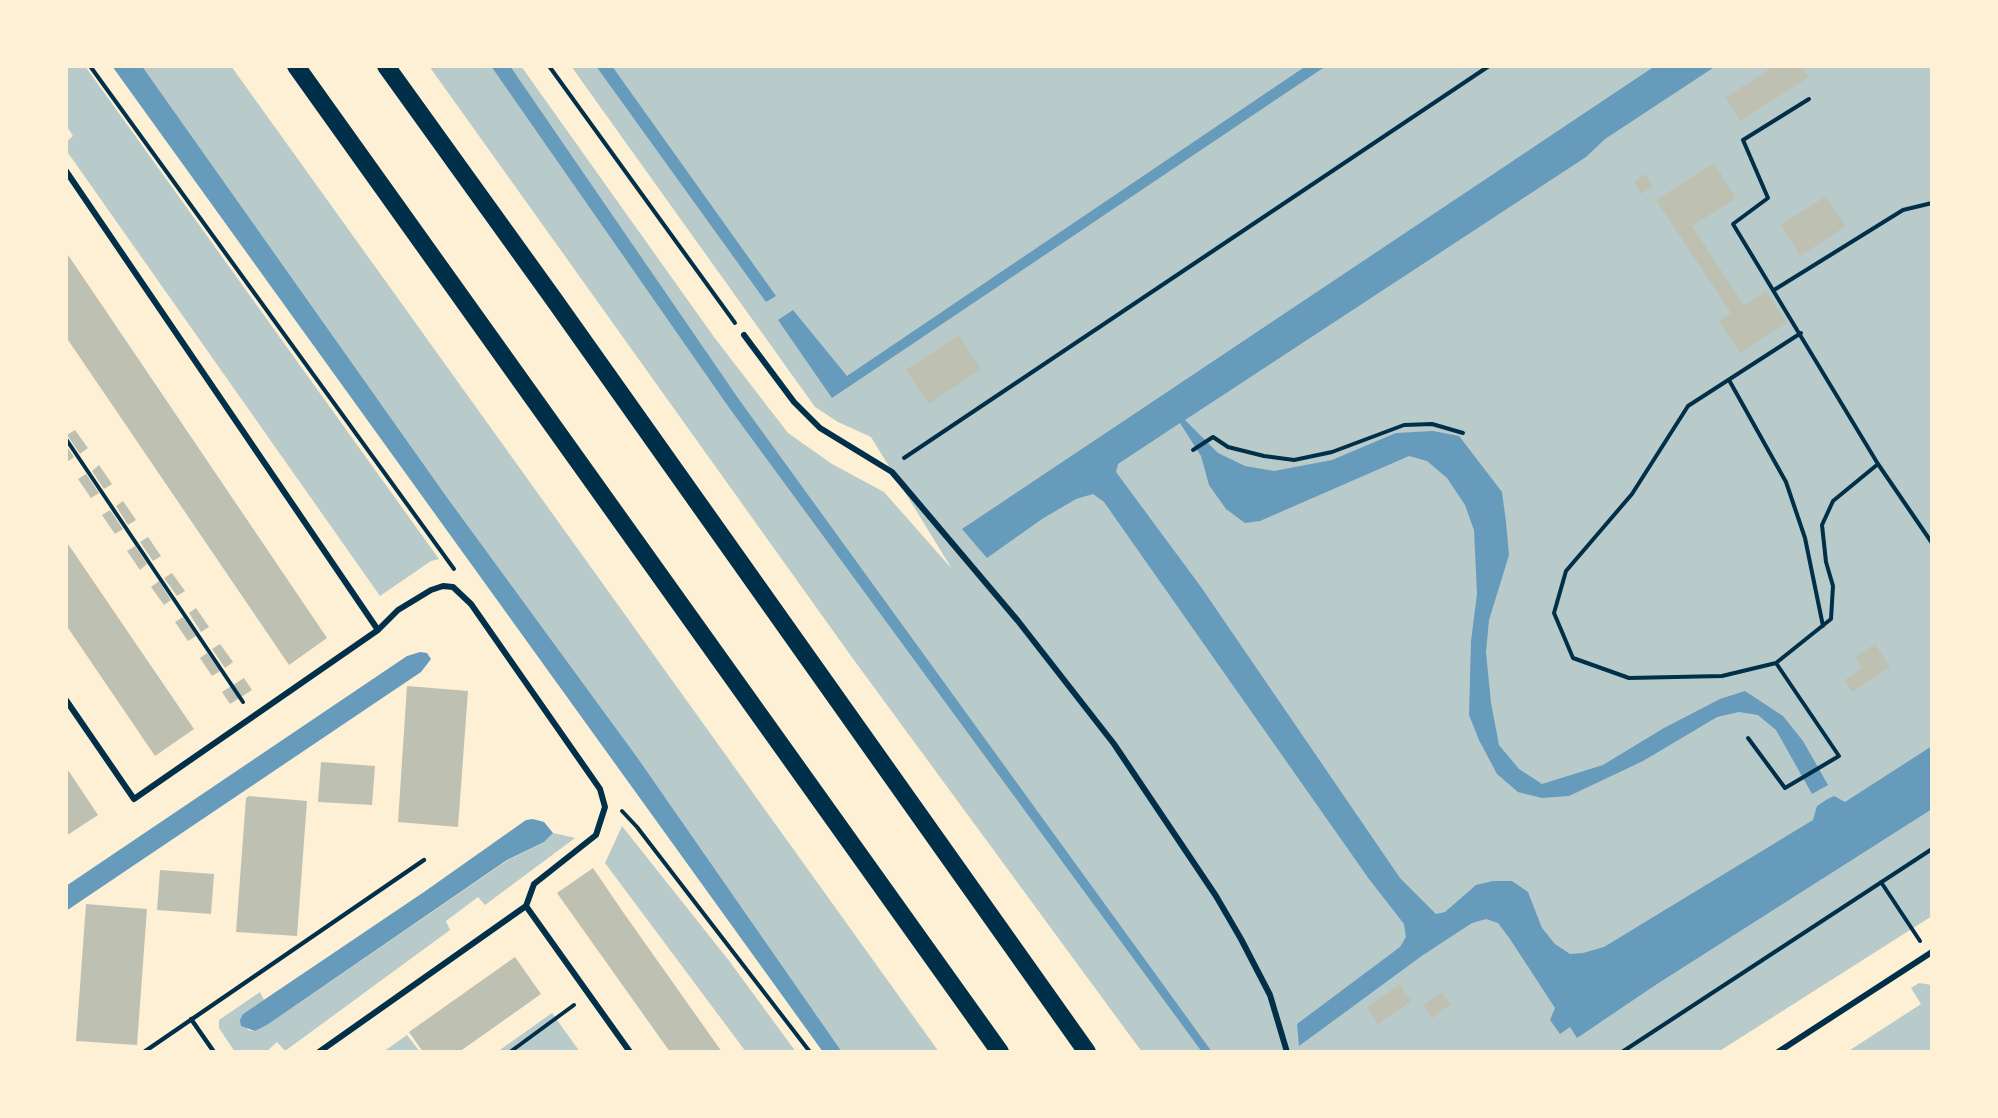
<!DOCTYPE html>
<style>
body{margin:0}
#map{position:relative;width:1998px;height:1118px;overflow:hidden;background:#fdf0d5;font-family:Montserrat,sans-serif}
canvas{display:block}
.frame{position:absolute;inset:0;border:68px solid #fdf0d5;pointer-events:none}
</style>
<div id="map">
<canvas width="1998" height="1118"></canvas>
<div class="frame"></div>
</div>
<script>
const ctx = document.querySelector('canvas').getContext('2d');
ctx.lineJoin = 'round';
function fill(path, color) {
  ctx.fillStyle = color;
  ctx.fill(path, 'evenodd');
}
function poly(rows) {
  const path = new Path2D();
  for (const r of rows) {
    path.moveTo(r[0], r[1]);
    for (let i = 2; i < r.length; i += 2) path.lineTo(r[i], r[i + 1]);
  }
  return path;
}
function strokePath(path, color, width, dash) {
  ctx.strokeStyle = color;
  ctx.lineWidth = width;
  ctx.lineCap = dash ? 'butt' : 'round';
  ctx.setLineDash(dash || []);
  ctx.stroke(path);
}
const green = poly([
 [66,66,85,66,439,559,431,561,380,596,66,150,66,142,73,136,66,125],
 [142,66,231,66,939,1052,842,1052,637,757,446,496],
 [429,66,521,66,714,337,788,433,832,464,884,492,952,569,871,437,838,422,815,407,571,66,1932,66,1932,916,1718,1052,1142,1052,851,656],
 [622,826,730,962,796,1052,746,1052,605,863],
 [553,833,575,838,485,905,478,897,446,921,450,930,285,1051,277,1042,266,1052,235,1052,219,1028,219,1020,260,992,264,1000,243,1014,248,1030,255,1031,267,1025,508,860,544,842],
 [1919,983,1932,985,1932,1052,1847,1052,1921,1004,1911,988],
 [552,1013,580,1052,497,1052],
 [407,1035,420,1052,383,1052]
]);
const water = poly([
 [112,66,142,66,446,496,637,757,842,1052,823,1052],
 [491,66,510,66,740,401,1212,1052,1202,1052,730,409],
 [596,66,612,66,776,296,766,302],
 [1306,66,1326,66,832,398,778,320,793,310,847,376],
 [1655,66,1716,66,1605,139,1586,157,1185,420,1218,453,1245,466,1274,471,1332,460,1396,433,1433,431,1459,436,1502,492,1506,522,1509,555,1489,620,1486,652,1491,703,1499,745,1519,769,1542,784,1603,765,1664,728,1720,699,1745,691,1783,716,1803,741,1828,785,1812,794,1776,730,1758,715,1739,712,1717,717,1643,761,1569,796,1542,798,1518,792,1497,774,1479,740,1469,715,1471,641,1477,594,1474,530,1465,505,1447,478,1427,461,1409,456,1260,521,1245,523,1226,509,1209,485,1201,456,1180,423,1118,464,1116,472,1201,587,1400,878,1436,914,1445,912,1476,885,1493,881,1512,881,1528,892,1542,928,1555,944,1570,954,1583,953,1604,947,1813,820,1817,806,1826,800,1834,796,1845,802,1932,746,1932,809,1657,984,1577,1038,1570,1027,1560,1034,1550,1020,1555,1008,1510,939,1498,923,1486,919,1472,923,1423,955,1299,1046,1297,1024,1400,947,1406,937,1404,924,1369,879,1104,502,1093,494,1076,499,1042,519,987,558,962,529],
 [420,652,427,653,431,659,421,672,66,911,66,886,407,656],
 [533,819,544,822,553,833,544,842,507,860,267,1025,255,1031,241,1026,240,1020,243,1014,424,892,526,820]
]);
const building = poly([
 [1774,66,1802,66,1809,77,1740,121,1725,98],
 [1714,163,1736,198,1692,226,1744,305,1766,291,1787,323,1740,353,1719,321,1731,313,1656,200],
 [1646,174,1653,186,1641,194,1634,182],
 [1826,196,1846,226,1800,256,1781,225],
 [66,252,327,638,289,665,66,337],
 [959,335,981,369,929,404,906,370],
 [75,430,88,448,80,454,67,435],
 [66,445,74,457,67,462,66,461],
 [99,465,112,484,104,489,92,471],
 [86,474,99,493,91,498,78,479],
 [123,501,136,520,128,525,116,506],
 [110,510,123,529,115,534,102,515],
 [148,537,161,556,153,561,140,542],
 [66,541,194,729,155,756,66,625],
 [135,546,147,564,140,570,127,551],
 [172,573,185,591,177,596,164,578],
 [159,581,171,600,164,605,151,587],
 [196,608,209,627,201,632,189,613],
 [183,617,196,636,188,641,175,622],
 [220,644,233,662,225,668,212,649],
 [1875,644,1890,667,1852,692,1845,680,1862,668,1855,657],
 [207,653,220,671,212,676,200,658],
 [244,678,252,690,230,704,222,692],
 [407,686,468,691,458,827,398,822],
 [321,762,375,766,372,805,318,802],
 [66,767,98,815,66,836],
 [249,796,307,801,297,936,236,932,246,798],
 [593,868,623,912,722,1052,670,1052,557,893],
 [160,870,214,874,211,914,157,910],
 [86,904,147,909,137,1045,76,1041],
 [515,957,541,994,459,1052,423,1052,409,1032],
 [1400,984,1411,1001,1378,1024,1367,1007],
 [1442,992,1451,1004,1432,1018,1424,1005]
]);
const path = poly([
 [90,66,454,569],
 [549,66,735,323],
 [1809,99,1743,140,1768,198,1733,224,1878,464,1932,543],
 [1774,290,1903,210,1932,203],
 [1801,333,1688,406,1632,494,1566,571,1554,613,1573,658,1629,678,1722,676,1776,663,1831,619,1833,586,1826,562,1822,525,1833,501,1878,464],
 [1729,380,1786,482,1805,538,1823,626],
 [66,439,243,702],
 [1193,450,1213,437,1228,447,1264,456,1294,460,1332,452,1404,425,1432,424,1463,433],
 [904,458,1489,66],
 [1748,738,1785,788,1839,756,1776,663],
 [622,811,637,827,810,1052],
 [1881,882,1920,941],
 [510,1052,574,1005],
 [1622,1052,1932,849]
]);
const service = poly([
 [191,1019,214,1052],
 [144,1052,424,860]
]);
const minor = poly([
 [66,171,378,630],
 [744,335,794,402,820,428,892,472,1018,621,1114,744,1216,896,1241,939,1270,995,1287,1052],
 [66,700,134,799,378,630,398,610,431,590,443,586,453,587,471,604,600,789,605,807,596,835,534,884,526,906],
 [526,906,630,1052],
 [319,1052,526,906],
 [1778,1052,1932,952]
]);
const motorway = poly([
 [296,66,1000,1052],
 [386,66,555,301,1087,1052]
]);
fill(green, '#b9caca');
fill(water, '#669bbc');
fill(building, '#bec0b2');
strokePath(path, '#003049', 4);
strokePath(service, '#003049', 4.5);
strokePath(minor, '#003049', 6);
strokePath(motorway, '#003049', 18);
</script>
